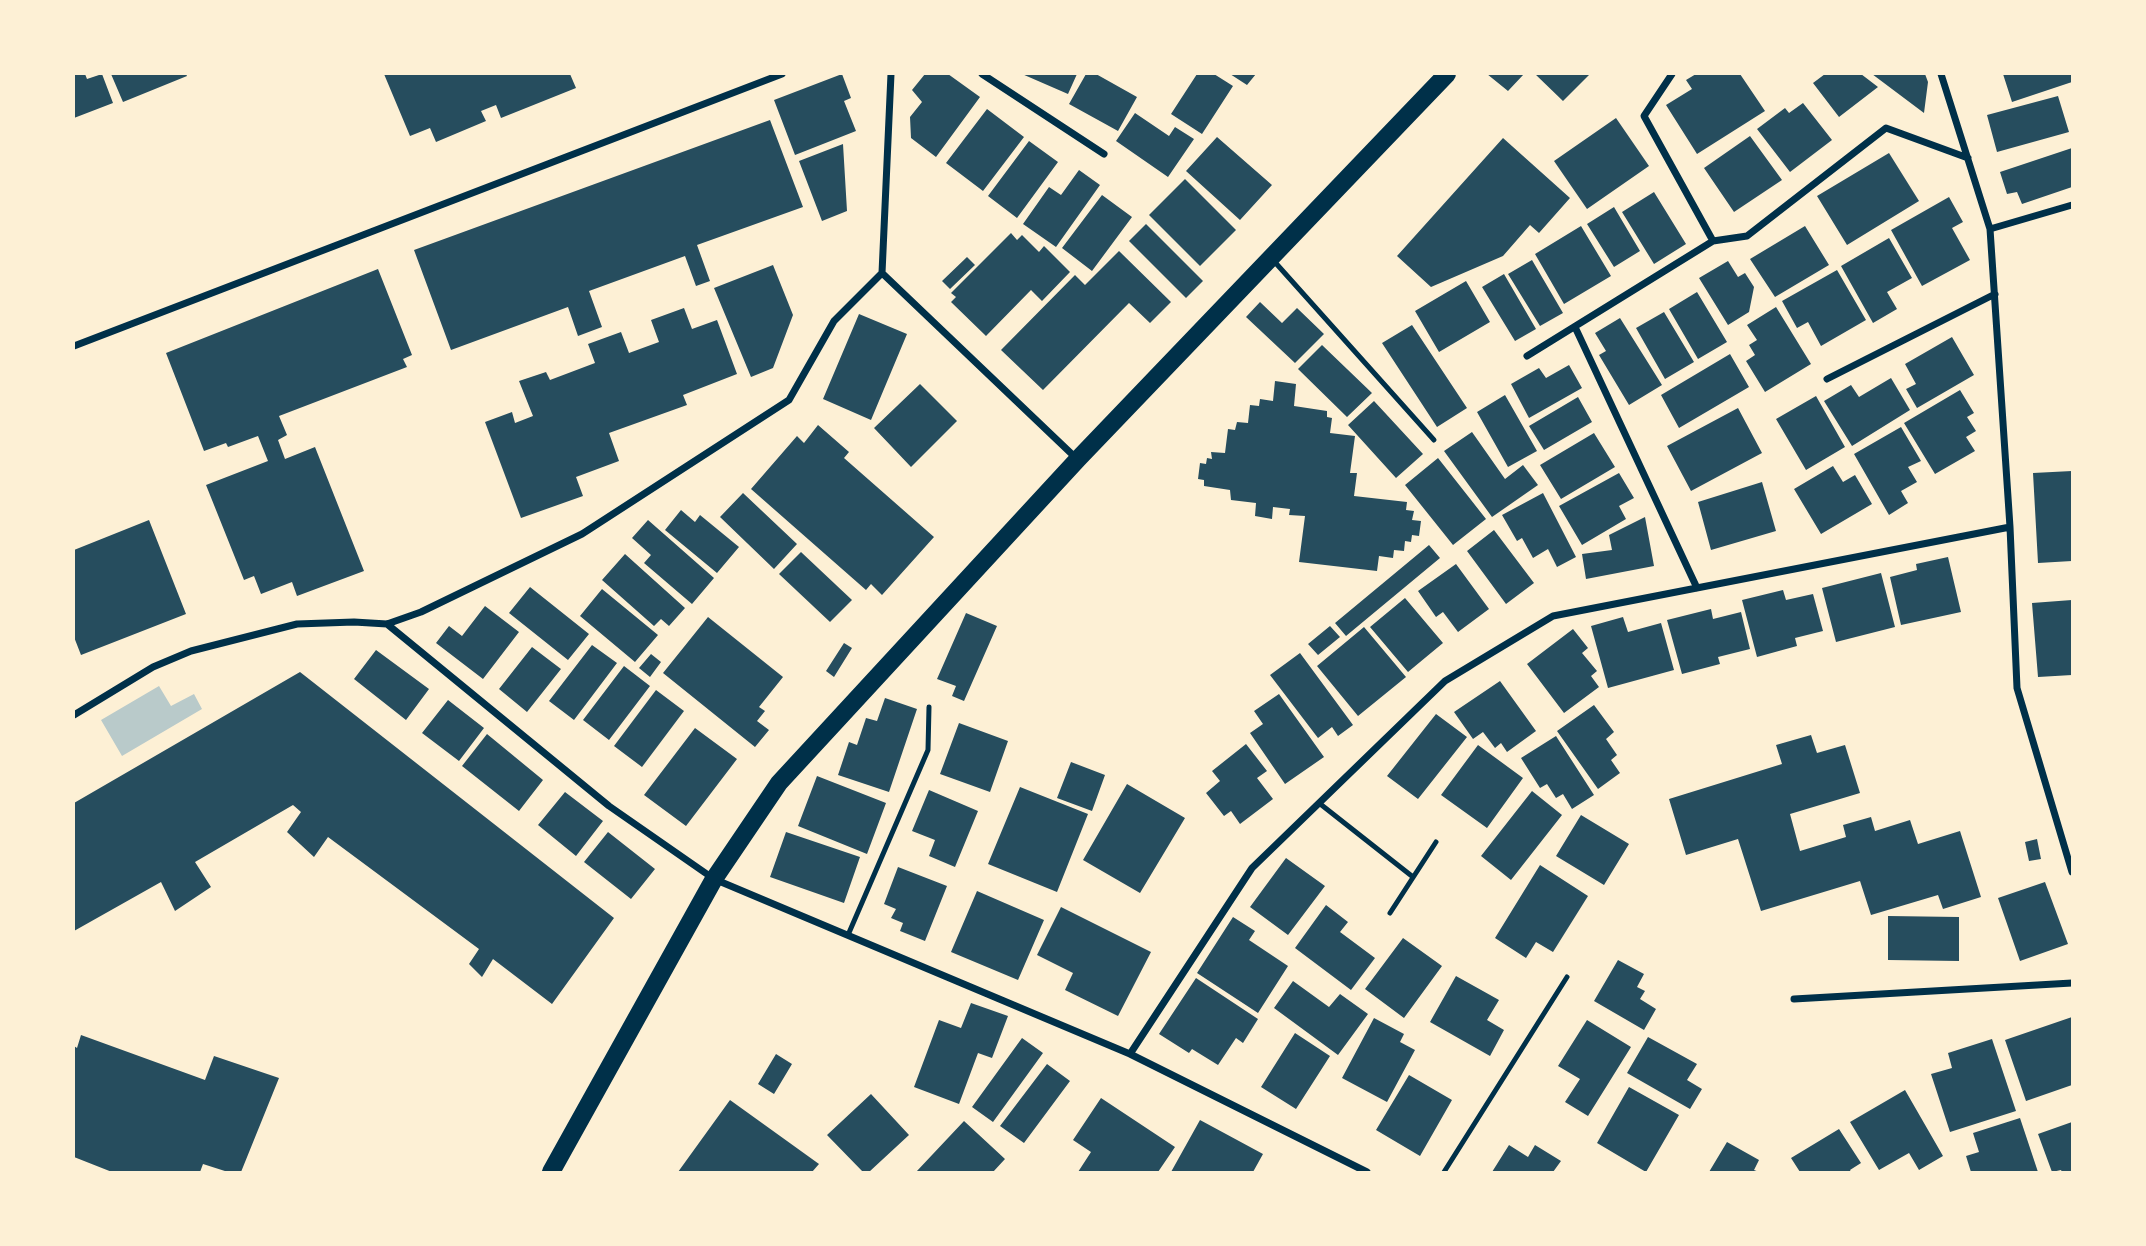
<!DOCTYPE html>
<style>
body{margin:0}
#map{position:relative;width:2146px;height:1246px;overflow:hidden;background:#fdf0d5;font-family:Barlow,sans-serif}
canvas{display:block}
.frame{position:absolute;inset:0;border:75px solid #fdf0d5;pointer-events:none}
</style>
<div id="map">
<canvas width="2146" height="1246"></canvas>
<div class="frame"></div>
</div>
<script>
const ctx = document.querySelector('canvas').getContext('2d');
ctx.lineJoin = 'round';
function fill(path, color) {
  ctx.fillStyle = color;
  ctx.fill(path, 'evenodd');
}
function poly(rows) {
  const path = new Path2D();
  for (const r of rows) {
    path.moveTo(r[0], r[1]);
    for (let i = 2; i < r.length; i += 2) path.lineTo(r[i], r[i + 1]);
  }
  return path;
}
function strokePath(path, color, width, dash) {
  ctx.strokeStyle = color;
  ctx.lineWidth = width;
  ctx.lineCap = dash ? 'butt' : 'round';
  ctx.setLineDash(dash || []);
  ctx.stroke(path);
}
const green = poly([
 [159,686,171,706,194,694,202,709,122,756,101,720]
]);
const building = poly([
 [74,74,85,74,87,79,102,74,113,103,74,118],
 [111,74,186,74,187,76,123,102],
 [384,74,570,74,576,88,501,118,496,105,481,111,486,121,436,142,430,128,410,136],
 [842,74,851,98,844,101,856,131,795,155,774,100],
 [925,74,948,74,980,97,936,157,911,138,910,117,922,102,912,90],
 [1022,74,1077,74,1068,94],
 [1086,74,1096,74,1137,97,1118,131,1069,104],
 [1197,74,1214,74,1233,86,1202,134,1171,114],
 [1230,74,1256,74,1247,85],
 [1487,74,1524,74,1508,91],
 [1535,74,1590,74,1563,101],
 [1696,74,1740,74,1765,111,1697,154,1666,105,1692,89,1686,80],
 [1825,74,1861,74,1878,87,1839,117,1813,83],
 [1872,74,1925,74,1928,82,1924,113],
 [2003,74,2072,74,2072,82,2012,102],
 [2058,96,2069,132,1997,152,1987,115],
 [1803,103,1832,140,1790,172,1757,129,1785,108,1789,113],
 [987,109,1024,137,983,191,946,163],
 [1135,113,1169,136,1175,127,1194,139,1168,177,1116,141],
 [1616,118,1649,166,1587,209,1554,161],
 [770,120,803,207,697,245,710,281,696,286,685,256,589,291,602,327,578,336,568,307,451,350,414,250],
 [1750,136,1782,180,1734,212,1704,168],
 [1217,137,1272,185,1240,220,1186,171],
 [1503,138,1570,198,1539,233,1530,225,1503,256,1431,287,1397,256],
 [1029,141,1058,162,1017,218,988,196],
 [843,144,847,211,822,221,799,161],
 [2072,148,2072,187,2022,204,2017,192,2007,194,2000,172],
 [1889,153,1919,201,1847,245,1817,196],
 [1079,170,1100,185,1056,247,1023,224,1049,187,1061,195],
 [1185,179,1236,230,1200,266,1149,215],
 [1654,192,1686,244,1654,264,1622,212],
 [1102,195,1132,217,1092,271,1062,248],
 [1949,197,1963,222,1952,228,1970,260,1922,286,1891,230],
 [1614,207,1640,251,1614,267,1587,224],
 [1146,224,1203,281,1186,298,1129,241],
 [1581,226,1611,276,1564,304,1535,254],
 [1805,226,1829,265,1775,297,1750,259],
 [1011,233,1017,240,1022,235,1039,252,1044,246,1070,272,1042,301,1031,290,986,336,951,302,956,297,951,293],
 [1889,238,1912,278,1887,292,1897,309,1873,323,1841,266],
 [1119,251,1171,302,1150,323,1129,303,1043,390,1001,350,1075,275,1085,285],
 [967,257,975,265,950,289,942,281],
 [1532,260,1563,313,1540,326,1508,274],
 [1728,261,1738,277,1745,273,1754,287,1749,312,1728,325,1699,278],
 [773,265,793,315,773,368,751,377,714,288],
 [378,269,412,355,403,359,407,367,279,416,287,435,278,440,285,459,315,447,364,571,297,596,292,582,261,594,254,576,244,580,206,485,268,461,258,436,228,447,226,443,204,451,166,353],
 [1837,270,1866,320,1821,346,1808,322,1797,328,1782,301],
 [1504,274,1536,329,1515,341,1482,287],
 [1466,281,1490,322,1439,352,1415,311],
 [1697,292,1727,342,1698,359,1669,309],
 [1260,302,1282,323,1297,308,1324,334,1295,363,1246,317],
 [1776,307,1811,364,1765,392,1746,361,1755,355,1749,345,1757,340,1747,325],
 [684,308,692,329,717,320,737,374,683,395,687,405,609,433,619,461,576,477,583,496,521,518,485,422,512,412,515,423,533,416,519,381,546,372,550,380,595,363,588,344,621,332,629,353,659,342,651,320],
 [1664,312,1694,362,1665,379,1636,328],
 [859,314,907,334,871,420,823,399],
 [1620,318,1662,385,1629,405,1599,355,1606,351,1595,333],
 [1412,325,1467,408,1437,427,1382,343],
 [1952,337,1974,375,1917,408,1906,389,1916,384,1905,364],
 [1322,345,1372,393,1347,417,1298,369],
 [1730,354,1749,387,1679,428,1661,395],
 [1569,365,1582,388,1529,418,1511,384,1539,368,1546,378],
 [1891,378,1910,410,1852,446,1824,401,1851,385,1859,397],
 [1275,381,1296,384,1294,406,1327,411,1327,417,1332,418,1330,433,1355,436,1350,473,1357,473,1354,496,1407,502,1406,510,1414,511,1412,520,1421,521,1419,536,1412,535,1411,542,1405,541,1404,551,1394,550,1393,558,1379,556,1377,571,1299,562,1305,516,1289,515,1290,509,1273,507,1272,519,1255,516,1256,503,1231,500,1230,490,1204,486,1204,480,1198,479,1200,463,1206,464,1207,458,1212,459,1211,452,1225,453,1228,429,1235,430,1237,422,1248,423,1250,405,1259,406,1260,399,1273,401],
 [920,384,957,421,911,467,874,428],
 [1960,390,1974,413,1967,417,1976,431,1966,437,1975,451,1935,474,1904,423],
 [1505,395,1537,451,1508,467,1477,412],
 [1816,396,1845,447,1806,470,1776,419],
 [1578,397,1592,422,1544,450,1529,426],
 [1374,401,1423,454,1396,478,1348,425],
 [1738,408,1762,453,1691,491,1667,446],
 [818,425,849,452,844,458,934,537,882,595,871,584,866,590,751,489,797,436,804,443],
 [1901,427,1921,461,1908,467,1917,482,1901,491,1908,503,1889,515,1854,454],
 [1472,432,1505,479,1523,465,1538,485,1492,517,1444,451],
 [1594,433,1615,467,1561,499,1540,465],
 [1438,458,1486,519,1453,545,1405,485],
 [1833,466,1843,482,1855,475,1872,504,1821,534,1794,489],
 [2072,471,2072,561,2038,563,2033,473],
 [1619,473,1634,498,1619,506,1626,519,1582,545,1559,506],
 [1762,482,1776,531,1711,550,1698,502],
 [743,493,797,544,774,569,720,517],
 [1543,493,1576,557,1557,567,1548,549,1533,558,1522,538,1517,541,1502,515],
 [681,510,695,522,700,515,739,547,717,573,665,530],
 [1645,517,1654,566,1586,579,1582,554,1612,550,1609,535],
 [149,520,186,614,81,655,74,637,74,550],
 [648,520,714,578,692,604,644,563,651,555,632,538],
 [1494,530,1534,583,1506,604,1467,551],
 [1429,545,1440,558,1346,636,1335,623],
 [801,552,852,600,830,622,779,574],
 [625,554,685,608,669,626,661,619,654,626,602,580],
 [1948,557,1961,612,1901,625,1890,577,1917,570,1916,564],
 [1456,564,1489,609,1458,632,1443,612,1436,617,1418,591],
 [1881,573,1895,627,1836,642,1822,588],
 [530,587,589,634,568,660,509,613],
 [602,589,658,635,635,662,580,616],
 [1783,590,1786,600,1813,594,1823,631,1795,638,1797,646,1757,657,1742,600],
 [1405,598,1443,643,1408,672,1370,627],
 [2072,600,2072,675,2038,677,2032,603],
 [485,606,519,632,483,679,436,643,449,626,462,636],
 [1711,609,1713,619,1741,612,1750,649,1718,657,1720,664,1682,674,1667,620],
 [966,613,997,626,964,701,952,696,956,686,937,679],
 [708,617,783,677,759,707,765,711,757,721,769,730,755,747,663,673],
 [1623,617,1628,632,1661,623,1674,670,1608,688,1591,626],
 [1330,626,1340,637,1318,655,1308,644],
 [1364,627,1406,677,1358,716,1317,666],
 [1573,629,1588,648,1582,653,1597,671,1591,676,1599,687,1564,713,1527,664],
 [844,643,852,648,834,677,826,671],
 [592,645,617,663,574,720,549,701],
 [532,647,561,669,527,712,499,689],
 [376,650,429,689,406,720,354,679],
 [1300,653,1353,725,1338,736,1332,727,1318,738,1270,675],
 [651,654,661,662,650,677,639,668],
 [624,666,650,686,609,740,583,720],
 [300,672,614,918,552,1004,493,959,482,977,469,964,479,949,328,837,314,857,287,832,301,812,293,805,195,862,211,887,175,911,161,882,74,931,74,803],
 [1500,681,1536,731,1507,752,1501,743,1495,748,1483,732,1473,739,1454,712],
 [656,690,684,711,642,767,614,746],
 [1279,694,1324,757,1285,784,1250,733,1263,724,1254,711],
 [885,698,917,709,889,792,838,775,849,742,857,745,866,718,877,721],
 [448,700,484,728,459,761,422,733],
 [1594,705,1614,732,1606,739,1617,755,1611,760,1620,773,1598,789,1557,731],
 [1436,714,1467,737,1418,799,1387,776],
 [959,723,1008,741,990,792,940,774],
 [695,728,737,759,686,826,644,795],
 [487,734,543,780,519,811,462,766],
 [1811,735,1817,753,1845,745,1860,793,1790,814,1800,851,1846,837,1843,825,1871,817,1875,831,1910,820,1918,844,1960,831,1981,897,1943,909,1938,895,1871,915,1860,881,1761,911,1738,839,1686,855,1669,799,1782,764,1776,745],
 [1556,736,1594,795,1572,809,1563,794,1556,798,1547,784,1540,788,1521,758],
 [1246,744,1267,771,1257,778,1273,799,1240,824,1231,811,1224,816,1206,793,1220,781,1212,771],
 [1478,745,1523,778,1487,828,1441,795],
 [1071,762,1105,775,1092,811,1057,798],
 [817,776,886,803,867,854,798,826],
 [1127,784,1185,818,1140,893,1083,860],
 [1020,787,1088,814,1057,892,988,864],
 [929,790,978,811,955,867,929,856,935,840,912,831],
 [1532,791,1562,815,1511,880,1481,856],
 [565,792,603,821,576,856,538,825],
 [1581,815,1629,844,1604,885,1556,856],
 [608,832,655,869,631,899,584,862],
 [786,832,860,857,844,903,770,877],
 [2037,839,2041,859,2029,861,2025,842],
 [1286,858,1325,886,1288,935,1250,907],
 [1540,865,1588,896,1553,952,1536,942,1526,958,1495,938],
 [898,867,947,886,925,941,900,931,903,923,891,918,896,909,884,904],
 [2045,882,2068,944,2020,961,1998,898],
 [977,891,1044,920,1018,980,951,952],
 [1326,905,1348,922,1340,932,1375,958,1351,990,1295,948],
 [1061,907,1151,952,1118,1016,1065,990,1073,973,1037,955],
 [1888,916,1959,917,1959,961,1888,960],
 [1233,917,1255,931,1249,940,1288,966,1258,1013,1197,973],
 [1403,938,1442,966,1404,1018,1365,989],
 [1618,960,1644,974,1637,987,1645,991,1640,999,1656,1009,1644,1030,1594,1001],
 [1456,976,1499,1000,1487,1020,1504,1030,1490,1056,1430,1022],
 [1196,978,1258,1019,1243,1043,1236,1038,1218,1065,1192,1049,1189,1053,1159,1034],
 [1293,981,1329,1007,1340,994,1368,1014,1338,1055,1274,1008],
 [971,1003,1008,1016,992,1058,978,1053,959,1104,914,1087,939,1020,961,1028],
 [2072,1017,2072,1085,2026,1101,2005,1040],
 [1374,1018,1404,1034,1400,1042,1415,1050,1387,1102,1342,1078],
 [1587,1020,1631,1047,1588,1116,1565,1102,1580,1079,1558,1066],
 [1295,1033,1330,1056,1296,1109,1261,1087],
 [81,1035,205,1080,214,1056,279,1078,241,1172,228,1172,203,1164,200,1172,112,1172,74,1157,74,1046,77,1048],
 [1648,1037,1697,1064,1687,1080,1702,1089,1690,1109,1627,1073],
 [1022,1038,1043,1053,993,1122,972,1107],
 [1992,1039,2016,1111,1950,1132,1931,1074,1952,1068,1948,1053],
 [776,1054,792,1064,774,1094,758,1084],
 [1047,1064,1070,1081,1024,1143,1000,1126],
 [1409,1075,1452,1100,1420,1156,1376,1130],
 [1629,1087,1679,1115,1646,1172,1597,1143],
 [1905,1090,1943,1156,1919,1170,1909,1153,1879,1170,1850,1122],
 [871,1094,909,1135,869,1172,863,1172,827,1135],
 [1101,1098,1175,1147,1158,1172,1078,1172,1091,1152,1073,1140],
 [730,1100,819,1164,812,1172,678,1172],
 [2020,1118,2038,1172,1971,1172,1966,1156,1979,1152,1973,1133],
 [1200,1120,1263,1154,1253,1172,1171,1172],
 [964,1121,1005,1159,993,1172,916,1172],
 [2072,1122,2072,1172,2062,1172,2061,1170,2052,1172,2038,1134],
 [1839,1129,1861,1163,1850,1170,1851,1172,1800,1172,1791,1158],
 [1727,1142,1759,1160,1754,1170,1759,1172,1709,1172],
 [1509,1145,1528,1157,1535,1145,1561,1161,1553,1172,1492,1172]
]);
const service = poly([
 [1273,260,1434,440],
 [1319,803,1413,877],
 [1390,913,1436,842],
 [848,935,928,750,929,707],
 [1444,1172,1567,977]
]);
const minor = poly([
 [891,74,882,273,1077,459],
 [982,74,1104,154],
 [1941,74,1990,229,2010,527,2017,688,2072,872],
 [1990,229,2072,205],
 [1713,241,1747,236,1886,128,1968,158],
 [1575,327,1697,588],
 [74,346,782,74],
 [1527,356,1713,241,1644,116,1672,74],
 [1827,379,1995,294],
 [387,624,609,806,714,879,1130,1054,1367,1172],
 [74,715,153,667,191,651,297,624,354,622,387,624,421,612,582,534,789,400,834,321,882,273],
 [1794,999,2072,983],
 [1130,1054,1252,868,1445,681,1553,616,2010,527]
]);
const primary = poly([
 [551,1172,714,879,779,783,1078,459,1447,74]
]);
fill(green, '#b9caca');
fill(building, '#264d5e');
strokePath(service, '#003049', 5);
strokePath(minor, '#003049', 7);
strokePath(primary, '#003049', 18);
</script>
